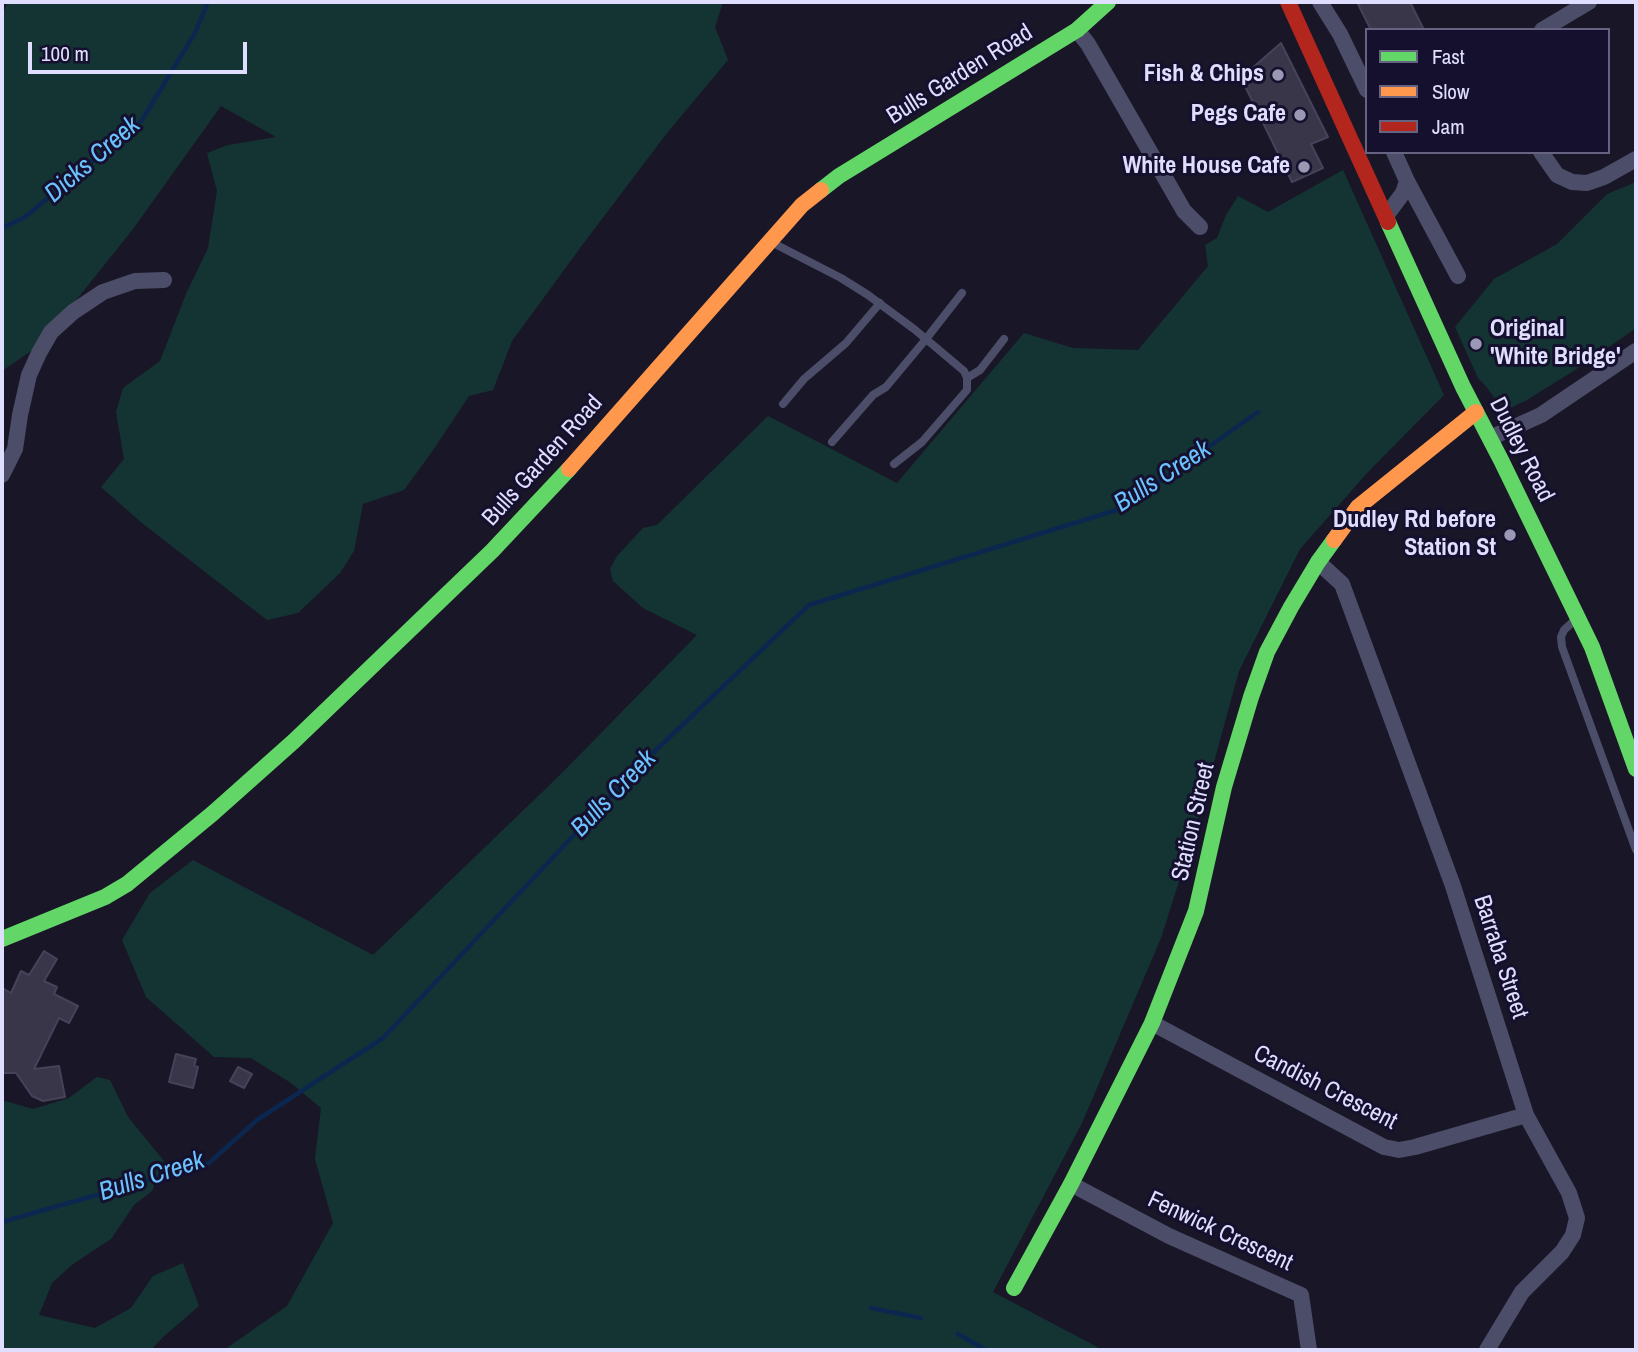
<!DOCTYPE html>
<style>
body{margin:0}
#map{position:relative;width:1638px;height:1352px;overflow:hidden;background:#191727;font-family:"Archivo Narrow",sans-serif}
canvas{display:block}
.frame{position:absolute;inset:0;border:4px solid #e0deff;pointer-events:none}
.legend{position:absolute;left:1365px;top:28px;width:245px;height:126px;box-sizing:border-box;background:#14102e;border:2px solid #666282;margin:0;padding:9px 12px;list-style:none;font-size:21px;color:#e0deff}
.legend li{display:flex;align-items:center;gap:14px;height:35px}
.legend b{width:35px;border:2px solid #666282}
.scale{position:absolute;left:28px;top:42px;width:219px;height:32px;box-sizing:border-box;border:4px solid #e0deff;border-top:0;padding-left:9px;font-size:21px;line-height:24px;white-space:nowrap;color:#e0deff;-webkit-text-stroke:5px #14102e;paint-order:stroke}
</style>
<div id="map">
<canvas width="1638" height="1352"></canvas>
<div class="frame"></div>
<ul class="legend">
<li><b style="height:9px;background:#63d668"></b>Fast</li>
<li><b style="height:9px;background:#ff974d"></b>Slow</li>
<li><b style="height:9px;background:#b3261e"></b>Jam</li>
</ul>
<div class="scale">100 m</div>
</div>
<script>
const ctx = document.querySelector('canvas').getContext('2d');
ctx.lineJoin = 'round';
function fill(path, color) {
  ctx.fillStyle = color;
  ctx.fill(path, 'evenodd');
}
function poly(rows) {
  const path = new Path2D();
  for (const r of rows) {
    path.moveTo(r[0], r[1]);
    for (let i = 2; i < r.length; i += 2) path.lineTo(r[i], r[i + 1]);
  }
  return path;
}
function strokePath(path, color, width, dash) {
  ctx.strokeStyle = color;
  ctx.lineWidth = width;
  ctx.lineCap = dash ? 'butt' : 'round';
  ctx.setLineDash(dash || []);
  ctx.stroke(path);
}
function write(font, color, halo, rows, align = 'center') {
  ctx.font = font + ' "Archivo Narrow",sans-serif';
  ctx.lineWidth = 6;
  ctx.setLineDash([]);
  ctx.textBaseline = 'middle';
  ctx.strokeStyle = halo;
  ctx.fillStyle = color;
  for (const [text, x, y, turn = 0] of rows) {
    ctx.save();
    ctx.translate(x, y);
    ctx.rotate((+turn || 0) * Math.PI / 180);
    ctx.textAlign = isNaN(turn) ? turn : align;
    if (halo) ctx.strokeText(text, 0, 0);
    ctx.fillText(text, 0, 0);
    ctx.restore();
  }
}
const green = poly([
 [8,2,723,2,715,27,728,60,667,133,583,244,512,341,493,390,469,396,429,456,404,490,363,504,354,551,340,573,298,613,267,620,142,523,101,487,124,459,116,412,123,388,160,361,186,294,208,248,217,191,207,153,228,145,276,137,221,106,133,229,65,314,37,347,2,371,2,15],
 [1343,170,1444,395,1368,472,1300,549,1239,671,1195,831,1161,938,1082,1123,993,1292,1103,1350,224,1350,287,1306,333,1223,315,1159,321,1108,291,1083,251,1058,214,1057,146,997,122,940,150,893,193,860,373,955,560,775,697,635,643,608,613,581,610,569,617,556,643,528,657,525,768,416,897,483,1024,333,1073,348,1138,350,1208,266,1205,245,1217,238,1226,215,1238,196,1268,212],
 [1636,182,1636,328,1586,363,1527,400,1512,407,1501,407,1485,385,1478,378,1455,327,1494,279,1557,244,1607,194],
 [97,1077,110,1080,128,1117,164,1161,152,1191,134,1205,111,1239,73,1264,52,1283,39,1315,95,1328,131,1308,153,1276,183,1263,199,1306,162,1338,151,1350,2,1350,2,1100,33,1109,69,1098]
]);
const stream = poly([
 [2,228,25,217,142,120,195,33,208,2],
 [2,1222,209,1163,257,1120,383,1038,637,768,809,605,1120,509,1258,412],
 [871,1308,921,1318],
 [958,1334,986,1350]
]);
const building = poly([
 [1357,2,1410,2,1424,30,1371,30,1357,2],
 [1281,43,1328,137,1311,144,1323,168,1292,182,1241,78,1281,43],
 [44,951,57,959,44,981,57,987,54,994,78,1006,69,1023,59,1018,34,1069,59,1066,65,1097,43,1101,32,1096,16,1073,2,1073,2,988,11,993,21,971,29,975,44,951],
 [176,1054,196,1059,194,1066,198,1067,193,1088,169,1082,176,1054],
 [238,1067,252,1074,244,1088,230,1081,238,1067]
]);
const lane = poly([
 [773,243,841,278,868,295,914,329,964,371,967,378,967,390,922,442,894,464],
 [967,378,980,370,1004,339],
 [783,404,804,379,846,343,880,303],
 [832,442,873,395,886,387,926,339,962,293],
 [1575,620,1564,630,1561,637,1562,647,1636,850]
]);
const street = poly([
 [1320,2,1340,34,1367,90],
 [1077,30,1088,44,1184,211,1200,227],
 [1542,30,1589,2],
 [1541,152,1557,175,1572,182,1587,183,1604,177,1636,159],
 [1407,181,1458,276],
 [1386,216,1403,193,1407,181,1394,152],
 [1490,438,1541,415,1636,351],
 [2,475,15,449,20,415,29,375,39,353,51,332,73,312,103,292,135,281,164,280],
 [1318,562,1342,584,1453,886,1526,1115,1569,1193,1577,1218,1573,1235,1562,1252,1522,1292,1487,1350],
 [1152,1023,1384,1147,1399,1150,1415,1147,1526,1115],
 [1071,1184,1169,1236,1301,1295,1309,1350]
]);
const fast = poly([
 [821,190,839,176,1077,30,1108,2],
 [1388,222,1463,387,1501,460,1592,647,1636,769],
 [2,939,105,897,127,884,212,814,294,741,492,551,569,469],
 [1014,1288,1071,1184,1152,1023,1196,911,1224,787,1251,697,1267,652,1291,607,1318,562,1334,540]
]);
const slow = poly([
 [569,469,802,205,821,190],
 [1334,540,1358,507,1476,412]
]);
const jam = poly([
 [1288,2,1388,222]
]);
const markers = [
 [1278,75,7,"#9a98b3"],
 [1300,115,7,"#9a98b3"],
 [1304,167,7,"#9a98b3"],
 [1476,344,7,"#9a98b3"],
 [1510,535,7,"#9a98b3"]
];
const streetNames = [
 ["Bulls Garden Road",960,75,-32],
 ["Dudley Road",1521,450,63],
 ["Bulls Garden Road",543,461,-48],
 ["Station Street",1194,822,-77],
 ["Barraba Street",1500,957,72],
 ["Candish Crescent",1325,1088,27],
 ["Fenwick Crescent",1220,1232,25]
];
const poiNames = [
 ["Fish & Chips",1264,75],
 ["Pegs Cafe",1286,115],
 ["White House Cafe",1290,167],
 ["Original",1490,330,"left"],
 ["'White Bridge'",1490,358,"left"],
 ["Dudley Rd before",1496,521],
 ["Station St",1496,549]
];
const waterNames = [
 ["Dicks Creek",93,160,-41],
 ["Bulls Creek",1163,477,-33],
 ["Bulls Creek",614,794,-46],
 ["Bulls Creek",152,1177,-18]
];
fill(green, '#143433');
strokePath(stream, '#0b2750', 4.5);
fill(building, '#383648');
strokePath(building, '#45425a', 2);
strokePath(lane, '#4c4d68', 8);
strokePath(street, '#4c4d68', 16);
strokePath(fast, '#63d668', 16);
strokePath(slow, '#ff974d', 16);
strokePath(jam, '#b3261e', 16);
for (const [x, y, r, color] of markers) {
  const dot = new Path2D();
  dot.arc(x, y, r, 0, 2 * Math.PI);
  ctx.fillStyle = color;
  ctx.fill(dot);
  strokePath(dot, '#14102e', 2.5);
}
write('24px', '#e0deff', '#14102e', streetNames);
write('bold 24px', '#e0deff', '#14102e', poiNames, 'right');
write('italic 26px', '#6cc2ff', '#14102e', waterNames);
</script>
